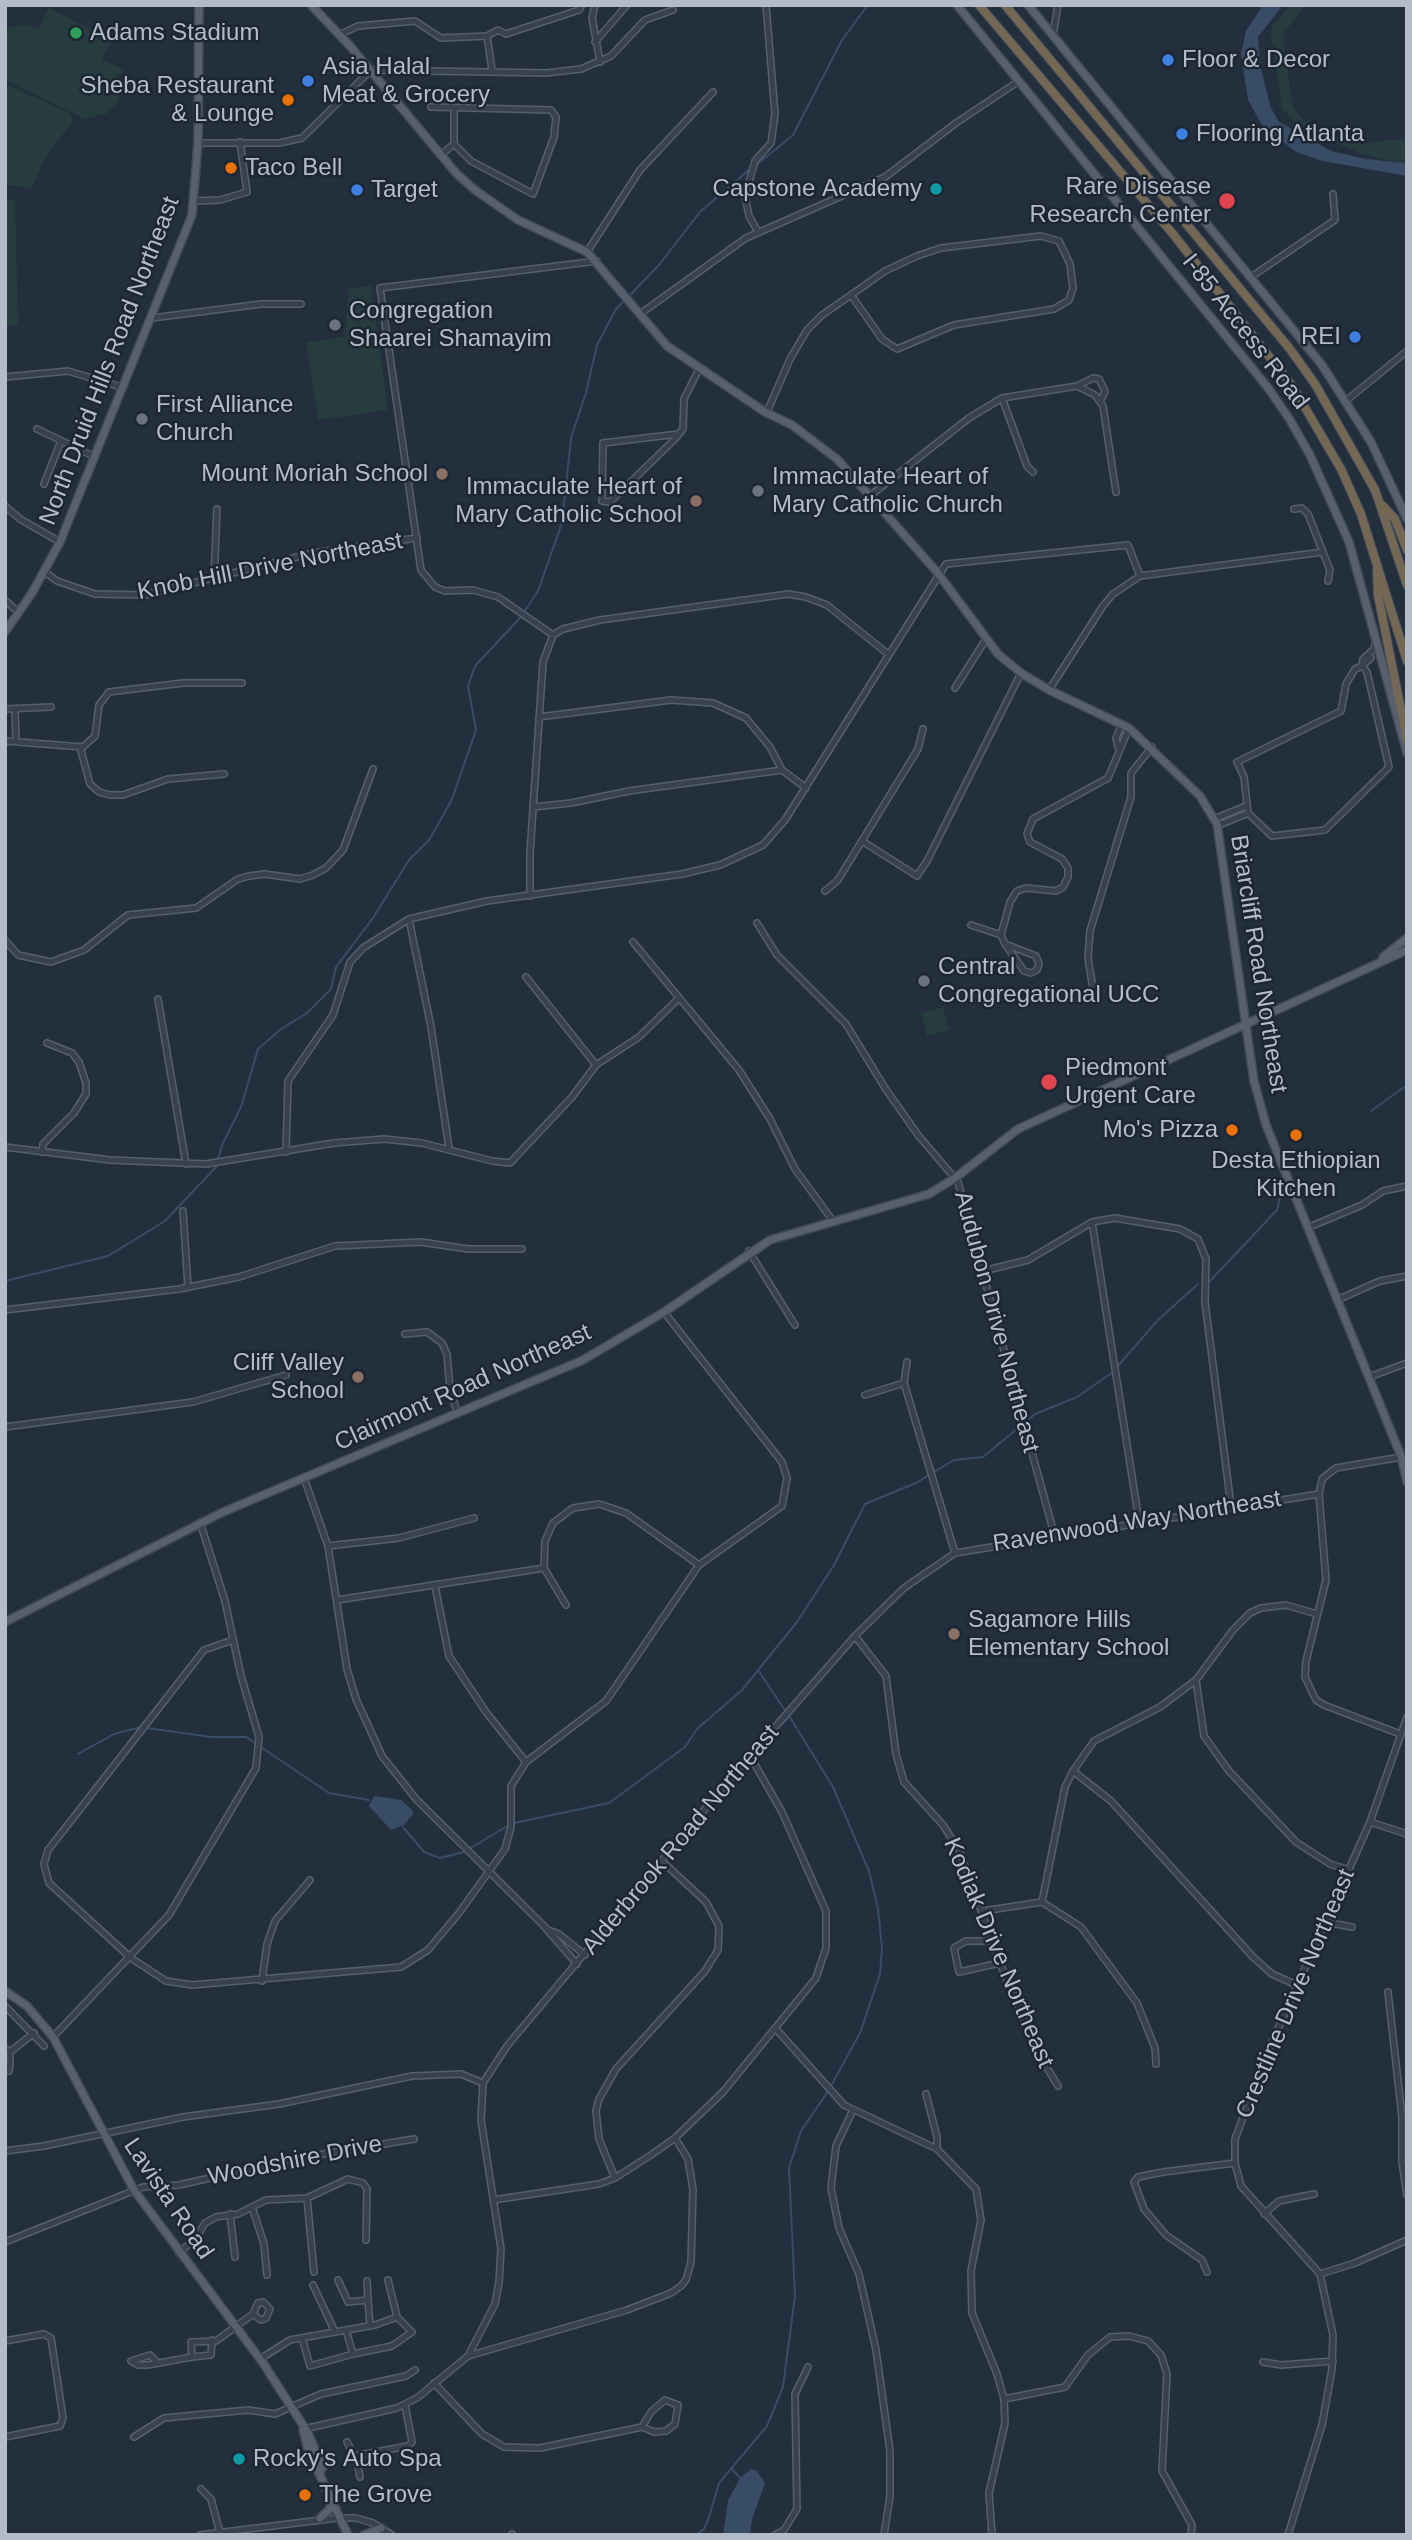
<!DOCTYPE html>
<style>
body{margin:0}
#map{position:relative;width:1412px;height:2540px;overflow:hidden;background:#242f3e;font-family:Helvetica,sans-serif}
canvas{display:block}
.frame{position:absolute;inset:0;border:7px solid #b4bcc9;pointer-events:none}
</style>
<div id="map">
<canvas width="1412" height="2540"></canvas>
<div class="frame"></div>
</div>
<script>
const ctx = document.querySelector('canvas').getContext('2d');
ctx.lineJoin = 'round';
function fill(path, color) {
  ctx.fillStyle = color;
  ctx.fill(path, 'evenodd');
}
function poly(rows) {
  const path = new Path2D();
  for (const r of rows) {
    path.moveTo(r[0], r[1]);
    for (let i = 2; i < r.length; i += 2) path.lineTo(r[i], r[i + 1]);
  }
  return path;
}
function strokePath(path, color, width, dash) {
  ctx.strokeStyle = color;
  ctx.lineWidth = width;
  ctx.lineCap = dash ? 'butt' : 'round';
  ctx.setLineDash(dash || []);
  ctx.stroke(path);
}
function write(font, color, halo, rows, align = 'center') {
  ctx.font = font + ' Helvetica,sans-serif';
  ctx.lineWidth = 5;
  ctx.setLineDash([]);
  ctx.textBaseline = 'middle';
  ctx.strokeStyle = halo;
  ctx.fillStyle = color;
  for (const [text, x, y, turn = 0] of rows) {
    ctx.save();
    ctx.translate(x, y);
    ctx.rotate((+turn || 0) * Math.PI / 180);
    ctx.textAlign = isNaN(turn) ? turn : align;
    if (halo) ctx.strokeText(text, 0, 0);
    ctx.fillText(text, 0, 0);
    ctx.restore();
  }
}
const green = poly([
 [1291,5,1305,5,1285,32,1283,40,1293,108,1304,120,1361,144,1385,140,1407,140,1407,165,1362,154,1302,128,1282,109,1271,34,1273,25],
 [49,8,112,40,102,59,123,70,121,75,118,74,121,90,118,101,108,113,85,119,5,80,5,29,22,24,43,30,39,27],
 [6,84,69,113,73,120,43,162,32,188,5,185],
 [5,199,15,201,18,325,5,326],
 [371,286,388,410,318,420,306,342,345,337,348,289],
 [943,1007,949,1030,927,1036,921,1013]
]);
const water = poly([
 [1263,5,1283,5,1258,37,1260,65,1271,108,1279,122,1331,151,1366,159,1403,163,1407,165,1407,176,1323,161,1296,152,1263,127,1248,100,1241,54,1246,31],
 [374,1796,401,1800,413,1811,413,1814,404,1825,391,1830,369,1806],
 [751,2469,756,2470,765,2483,752,2519,750,2535,723,2535,728,2500,741,2477]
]);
const stream = poly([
 [755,166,793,135,842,40,868,5],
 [629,296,659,265,700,212,750,169],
 [524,612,538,591,562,523,571,438,586,393,597,345,616,309,625,300],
 [1371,1111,1407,1085],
 [5,1281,108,1256,165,1221,216,1167,222,1145,241,1107,258,1049,281,1029,307,1013,331,989,336,967,373,918,409,860,429,840,441,819,452,799,476,730,468,686,475,666,521,617],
 [1210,1281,1277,1210,1282,1189],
 [1116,1368,1158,1320,1198,1284],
 [758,1670,786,1712],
 [147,1728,211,1737,246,1737,329,1793,369,1800],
 [78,1754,114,1734,141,1727],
 [514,1823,609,1803,685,1747,697,1729,742,1690,797,1622,834,1565,865,1504,916,1483,954,1460,983,1457,1035,1414,1077,1397,1113,1372],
 [403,1827,424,1852,440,1858,464,1852],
 [469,1849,509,1825],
 [732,2469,740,2478],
 [696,2535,704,2529,709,2517,719,2483,767,2426,783,2387,795,2296,789,2168,801,2131,827,2093,860,2033,880,1974,882,1948,878,1909,869,1871,833,1787,789,1716]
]);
const minor = poly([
 [595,5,592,18,600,62],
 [339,35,358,26,415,21,441,38,487,36,498,30,506,34,579,10,582,5],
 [1053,35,1058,5],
 [487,36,492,70],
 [595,42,627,5],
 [431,107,551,110,556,117,554,137,533,194,471,161,454,144,442,154],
 [198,143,279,143,302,138,371,70,546,73,581,69,611,56,645,20,673,10],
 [454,144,454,108],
 [195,201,220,200,247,192,240,142],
 [758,232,749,216,745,196,755,161,771,143,775,114,766,5],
 [1041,236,1059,241,1070,264,1073,288,1069,300,1054,309,954,325,897,349,882,339,851,295,885,271,917,256,941,248,1041,236],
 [587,252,640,170,713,92],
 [1251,277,1335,220,1333,194],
 [640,314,746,238,885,177,956,123,1019,81],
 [152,318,261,304,301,304],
 [5,377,68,371,121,387],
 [1077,386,1093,378,1099,379,1105,391,1100,402],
 [1002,398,1027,466,1033,472],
 [1347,400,1407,351],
 [767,412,790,359,807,330,822,315,851,295],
 [37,429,93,456],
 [678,434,603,443,602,501,610,502,674,440,683,429,684,399,699,369],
 [44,484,61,441],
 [871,495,969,418,1002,398,1077,386,1095,395,1103,406,1116,492],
 [5,506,20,519,60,542],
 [1294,509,1302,508,1308,514,1330,570,1328,581],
 [45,572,57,581,95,594,145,595,313,553,417,538],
 [214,578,217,509],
 [5,600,19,613],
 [553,635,498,597,473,590,445,591,435,587,421,570,380,288,597,261],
 [1371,658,1362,666,1363,659,1374,649,1375,644],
 [1362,666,1367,672,1389,767,1325,830,1272,836,1248,813,1244,777,1237,762,1341,711,1346,684,1355,669,1362,666],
 [955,688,986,639],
 [1049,690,1103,606,1113,594,1140,576,1323,552],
 [5,709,51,707],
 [15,709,16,741],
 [539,717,671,700,713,703,746,718,770,747,782,770,806,788],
 [5,741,83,747,95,736,99,705,109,692,183,683,242,683],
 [80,747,90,784,99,792,110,795,123,795,168,779,224,774],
 [1118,747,1116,738,1122,724],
 [533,807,571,803,629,791,782,770],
 [1214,819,1246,806],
 [1217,826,1248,813],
 [862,841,917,876,927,861,1021,673],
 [825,891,838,880,918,749,923,729],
 [530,896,530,853,543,662,553,635,563,629,600,620,788,594,806,597,827,605,888,654],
 [409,919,431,1027,449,1148],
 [757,923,777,955,846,1024,885,1088,918,1135,958,1182,1055,1537],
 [971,925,1001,935],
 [5,940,18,955,51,962,84,950,128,915,196,908,238,879,249,876,265,874,300,879,313,875,326,868,343,850,373,769],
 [633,942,739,1070,770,1119,795,1169,833,1221],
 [1005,944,1001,935,1010,902,1017,891,1026,888,1056,891,1063,887,1068,877,1068,868,1062,859,1030,842,1027,834,1033,819,1108,778,1129,728],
 [1005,944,1036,956,1039,964,1037,970,1031,973,1024,971,1005,944],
 [526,977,596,1065],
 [1093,989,1088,958,1090,931,1131,797,1131,773,1152,747],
 [158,999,186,1164],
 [5,1147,110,1160,206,1164,334,1143,384,1139,422,1143,492,1161,510,1163,572,1097,596,1065,639,1037,679,998],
 [42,1152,43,1144,74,1113,86,1094,86,1083,79,1062,72,1053,47,1043],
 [286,1152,288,1081,333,1015,350,962,363,948,409,919,487,901,682,874,720,865,763,845,785,820,946,564,1128,545,1140,576],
 [183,1211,188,1287],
 [1092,1222,1139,1521],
 [1307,1228,1362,1205,1383,1191,1407,1186],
 [749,1251,795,1325],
 [983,1271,1028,1260,1092,1222,1115,1218,1180,1229,1198,1239,1206,1259,1205,1302,1231,1506],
 [1337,1300,1380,1281,1407,1276],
 [5,1310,179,1289,239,1277,335,1246,421,1242,468,1249,522,1249],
 [405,1334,427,1332,442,1343,447,1354,450,1390,458,1414],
 [907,1362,904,1383,955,1553],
 [1369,1377,1407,1363],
 [865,1395,904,1383],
 [5,1427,193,1402,286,1375],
 [304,1478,328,1546,347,1669,356,1699,382,1756,416,1799,543,1925,577,1964],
 [328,1546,399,1538,474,1518],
 [435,1586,449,1656,486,1712,526,1762],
 [337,1600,544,1568],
 [566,1605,544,1568,545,1541,553,1523,573,1508,599,1504,626,1513,699,1565],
 [855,1636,886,1676,896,1754,904,1782,943,1825,960,1852,1000,1963,1037,2051,1058,2086],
 [233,1640,204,1650,63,1831,48,1850,44,1864,49,1883,131,1958,166,1981,192,1985,401,1967,428,1950,459,1913,505,1849,511,1827,511,1786,526,1762,606,1701,699,1565,782,1506,787,1478,782,1462,664,1312],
 [1196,1680,1204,1736,1229,1771,1296,1842,1330,1864,1349,1870],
 [1400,1734,1324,1705,1316,1700,1305,1677,1306,1661,1326,1580,1319,1494,1322,1479,1336,1468,1407,1456],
 [1073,1771,1111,1801,1254,1958,1272,1974,1299,1986],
 [1370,1822,1407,1834],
 [1042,1902,1065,1787,1073,1771,1094,1741,1160,1707,1196,1680,1233,1630,1250,1613,1261,1608,1286,1605,1317,1614],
 [983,1911,1042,1902,1081,1927,1137,2003,1155,2048,1156,2064],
 [1325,1922,1352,1927],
 [548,1930,559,1934,585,1955],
 [991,1941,966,1941,954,1948,959,1972,1000,1963],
 [262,1981,267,1944,275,1921,310,1880],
 [1388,1992,1402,2117,1402,2162,1407,2195],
 [5,2006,44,2046],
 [776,2029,844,2105,937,2149,976,2189,981,2220,971,2271,972,2313,997,2374,1004,2399,1005,2423,989,2493,992,2535],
 [53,2037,169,1915,256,1768,259,1737,241,1676,225,1601,200,1522],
 [5,2048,10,2052,10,2062,9,2071,5,2071],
 [10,2052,34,2033],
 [926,2094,937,2137,937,2149],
 [853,2110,836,2146,831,2188,839,2228,859,2274,876,2350,890,2451,890,2496,884,2535],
 [5,2151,44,2146,183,2117,279,2104,412,2076,461,2074,483,2083],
 [615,2178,599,2139,596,2111,599,2099,616,2069,705,1971,718,1950,719,1926,706,1902,663,1862],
 [307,2198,314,2272],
 [493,2200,599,2184,615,2178,651,2155,675,2138,723,2092,816,1978,826,1948,826,1911,782,1812,750,1756],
 [252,2207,264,2244,267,2275],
 [230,2214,235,2257],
 [1264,2214,1279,2201,1314,2194],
 [5,2242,143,2187,179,2185,299,2158,414,2139],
 [179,2253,196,2238,205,2223,216,2217,238,2214,266,2200,307,2198,348,2179,363,2183,367,2189,366,2240],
 [1207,2272,1202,2260,1166,2235,1144,2209,1134,2182,1138,2177,1163,2172,1235,2163],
 [1320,2274,1355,2263,1407,2240],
 [338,2280,348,2302,368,2300,370,2326],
 [388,2280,397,2317],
 [367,2281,368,2300],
 [313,2285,335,2332],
 [302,2338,310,2366,353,2354],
 [5,2341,44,2334,51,2338,63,2418,60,2426,5,2437],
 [468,2356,627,2310,671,2293,681,2286,686,2280,691,2262,693,2189,688,2159,675,2138],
 [192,2357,211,2355,212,2340],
 [260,2359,290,2340,346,2330,375,2325,397,2317,412,2332,392,2346,353,2354,346,2330],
 [156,2361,150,2355,131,2361,138,2365,148,2365,192,2357,191,2342,216,2341,253,2314,258,2303,263,2302,270,2309,266,2318,261,2320,253,2314],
 [1263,2362,1281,2365,1333,2361],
 [434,2383,482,2434,504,2447,540,2448,642,2427,654,2432,666,2431,675,2424,678,2405,665,2400,651,2412,642,2427],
 [1004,2399,1065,2387,1088,2355,1110,2337,1129,2336,1148,2341,1161,2355,1167,2374,1162,2471,1192,2525,1191,2535],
 [304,2429,397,2408,417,2398,468,2356,495,2304,499,2282,501,2249,481,2120,483,2083,507,2046,741,1766,855,1636,904,1588,955,1553,1319,1494],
 [134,2437,164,2418,248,2410,275,2414,321,2394,406,2376,415,2370],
 [347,2442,357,2461,360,2477],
 [354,2456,408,2446,412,2442,405,2405],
 [201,2489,211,2499,220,2533],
 [512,2534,512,2535],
 [200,2535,337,2518,356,2518,373,2523,392,2535],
 [775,2535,784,2530,797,2509,795,2394,808,2367],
 [1288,2535,1322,2425,1332,2369,1333,2335,1320,2274,1241,2186,1235,2163,1235,2139,1268,2051,1370,1822,1407,1717]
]);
const major = poly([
 [311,5,350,46,456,173,475,190,518,220,587,252,667,346,765,412,792,425,837,459,937,572,998,654,1021,673,1049,690,1129,728,1200,796,1217,824,1254,1081,1266,1125,1401,1456,1407,1482],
 [957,5,1269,389,1290,420,1310,455,1349,542,1407,753],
 [1028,5,1322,365,1371,442,1407,519],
 [5,632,32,593,60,542,192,215,198,143,199,5],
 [1383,957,1407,938],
 [5,1622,223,1512,583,1360,664,1312,770,1240,929,1194,955,1178,1018,1129,1407,950],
 [5,1991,27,2006,53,2037,134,2190,263,2363,308,2433,323,2467,320,2472],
 [303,2429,308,2450,348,2535],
 [320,2518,330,2509,331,2497],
 [364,2535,381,2528]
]);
const highway = poly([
 [979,5,1173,234,1293,387,1341,469,1361,514,1407,661],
 [1005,5,1290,349,1315,384,1375,490,1407,585],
 [1382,505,1395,519,1407,550],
 [1377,570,1378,595,1407,740]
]);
const markers = [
 [76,33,7,"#2e9e5b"],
 [1168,60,7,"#3f7fe0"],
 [308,81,7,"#3f7fe0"],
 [288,100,7,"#e8710a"],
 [1182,134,7,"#3f7fe0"],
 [231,168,7,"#e8710a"],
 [936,189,7,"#0f9aa8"],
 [357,190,7,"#3f7fe0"],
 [1227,201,9,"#e0444e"],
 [335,325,7,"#6b7280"],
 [1355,337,7,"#3f7fe0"],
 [142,419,7,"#6b7280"],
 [442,474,7,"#8d6e63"],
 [758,491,7,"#6b7280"],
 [696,501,7,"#8d6e63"],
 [924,981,7,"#6b7280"],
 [1049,1082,9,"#e0444e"],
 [1232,1130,7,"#e8710a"],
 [1296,1135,7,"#e8710a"],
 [358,1377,7,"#8d6e63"],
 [954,1634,7,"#8d6e63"],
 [239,2459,7,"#0f9aa8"],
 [305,2495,7,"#e8710a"]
];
const poiNames = [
 ["Adams Stadium",90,33],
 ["Floor & Decor",1182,60],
 ["Asia Halal",322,67],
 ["Meat & Grocery",322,95],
 ["Sheba Restaurant",274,86,"right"],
 ["& Lounge",274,114,"right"],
 ["Flooring Atlanta",1196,134],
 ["Taco Bell",245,168],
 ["Rare Disease",1211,187,"right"],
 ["Research Center",1211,215,"right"],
 ["Capstone Academy",922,189,"right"],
 ["Target",371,190],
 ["Congregation",349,311],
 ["Shaarei Shamayim",349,339],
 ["REI",1341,337,"right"],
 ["First Alliance",156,405],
 ["Church",156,433],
 ["Mount Moriah School",428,474,"right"],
 ["Immaculate Heart of",772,477],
 ["Mary Catholic Church",772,505],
 ["Immaculate Heart of",682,487,"right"],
 ["Mary Catholic School",682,515,"right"],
 ["Central",938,967],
 ["Congregational UCC",938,995],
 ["Piedmont",1065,1068],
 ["Urgent Care",1065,1096],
 ["Mo's Pizza",1218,1130,"right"],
 ["Desta Ethiopian",1296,1161,"center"],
 ["Kitchen",1296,1189,"center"],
 ["Cliff Valley",344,1363,"right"],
 ["School",344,1391,"right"],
 ["Sagamore Hills",968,1620],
 ["Elementary School",968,1648],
 ["Rocky's Auto Spa",253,2459],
 ["The Grove",319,2495]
];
const streetNames = [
 ["I-85 Access Road",1245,332,52],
 ["North Druid Hills Road Northeast",110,361,-69],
 ["Knob Hill Drive Northeast",270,567,-11],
 ["Briarcliff Road Northeast",1258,964,81],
 ["Audubon Drive Northeast",996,1322,75],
 ["Clairmont Road Northeast",463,1388,-24],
 ["Ravenwood Way Northeast",1137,1522,-9],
 ["Alderbrook Road Northeast",681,1840,-50],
 ["Kodiak Drive Northeast",998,1953,67],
 ["Crestline Drive Northeast",1296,1994,-67],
 ["Woodshire Drive",295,2161,-11],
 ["Lavista Road",168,2199,56]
];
fill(green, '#263c3f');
fill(water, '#394c67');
strokePath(stream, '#394c67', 2);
strokePath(minor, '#565f6c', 8);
strokePath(major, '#414a57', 10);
strokePath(highway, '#434c59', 10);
strokePath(minor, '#38414e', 5);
strokePath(major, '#56606e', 7);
strokePath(highway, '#746855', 8);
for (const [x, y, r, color] of markers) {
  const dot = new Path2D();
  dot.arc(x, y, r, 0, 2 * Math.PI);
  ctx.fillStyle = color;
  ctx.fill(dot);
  strokePath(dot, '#1d2633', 2.5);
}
write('24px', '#b4bcc9', '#1d2633', poiNames, 'left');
write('24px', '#b4bcc9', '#1d2633', streetNames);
</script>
